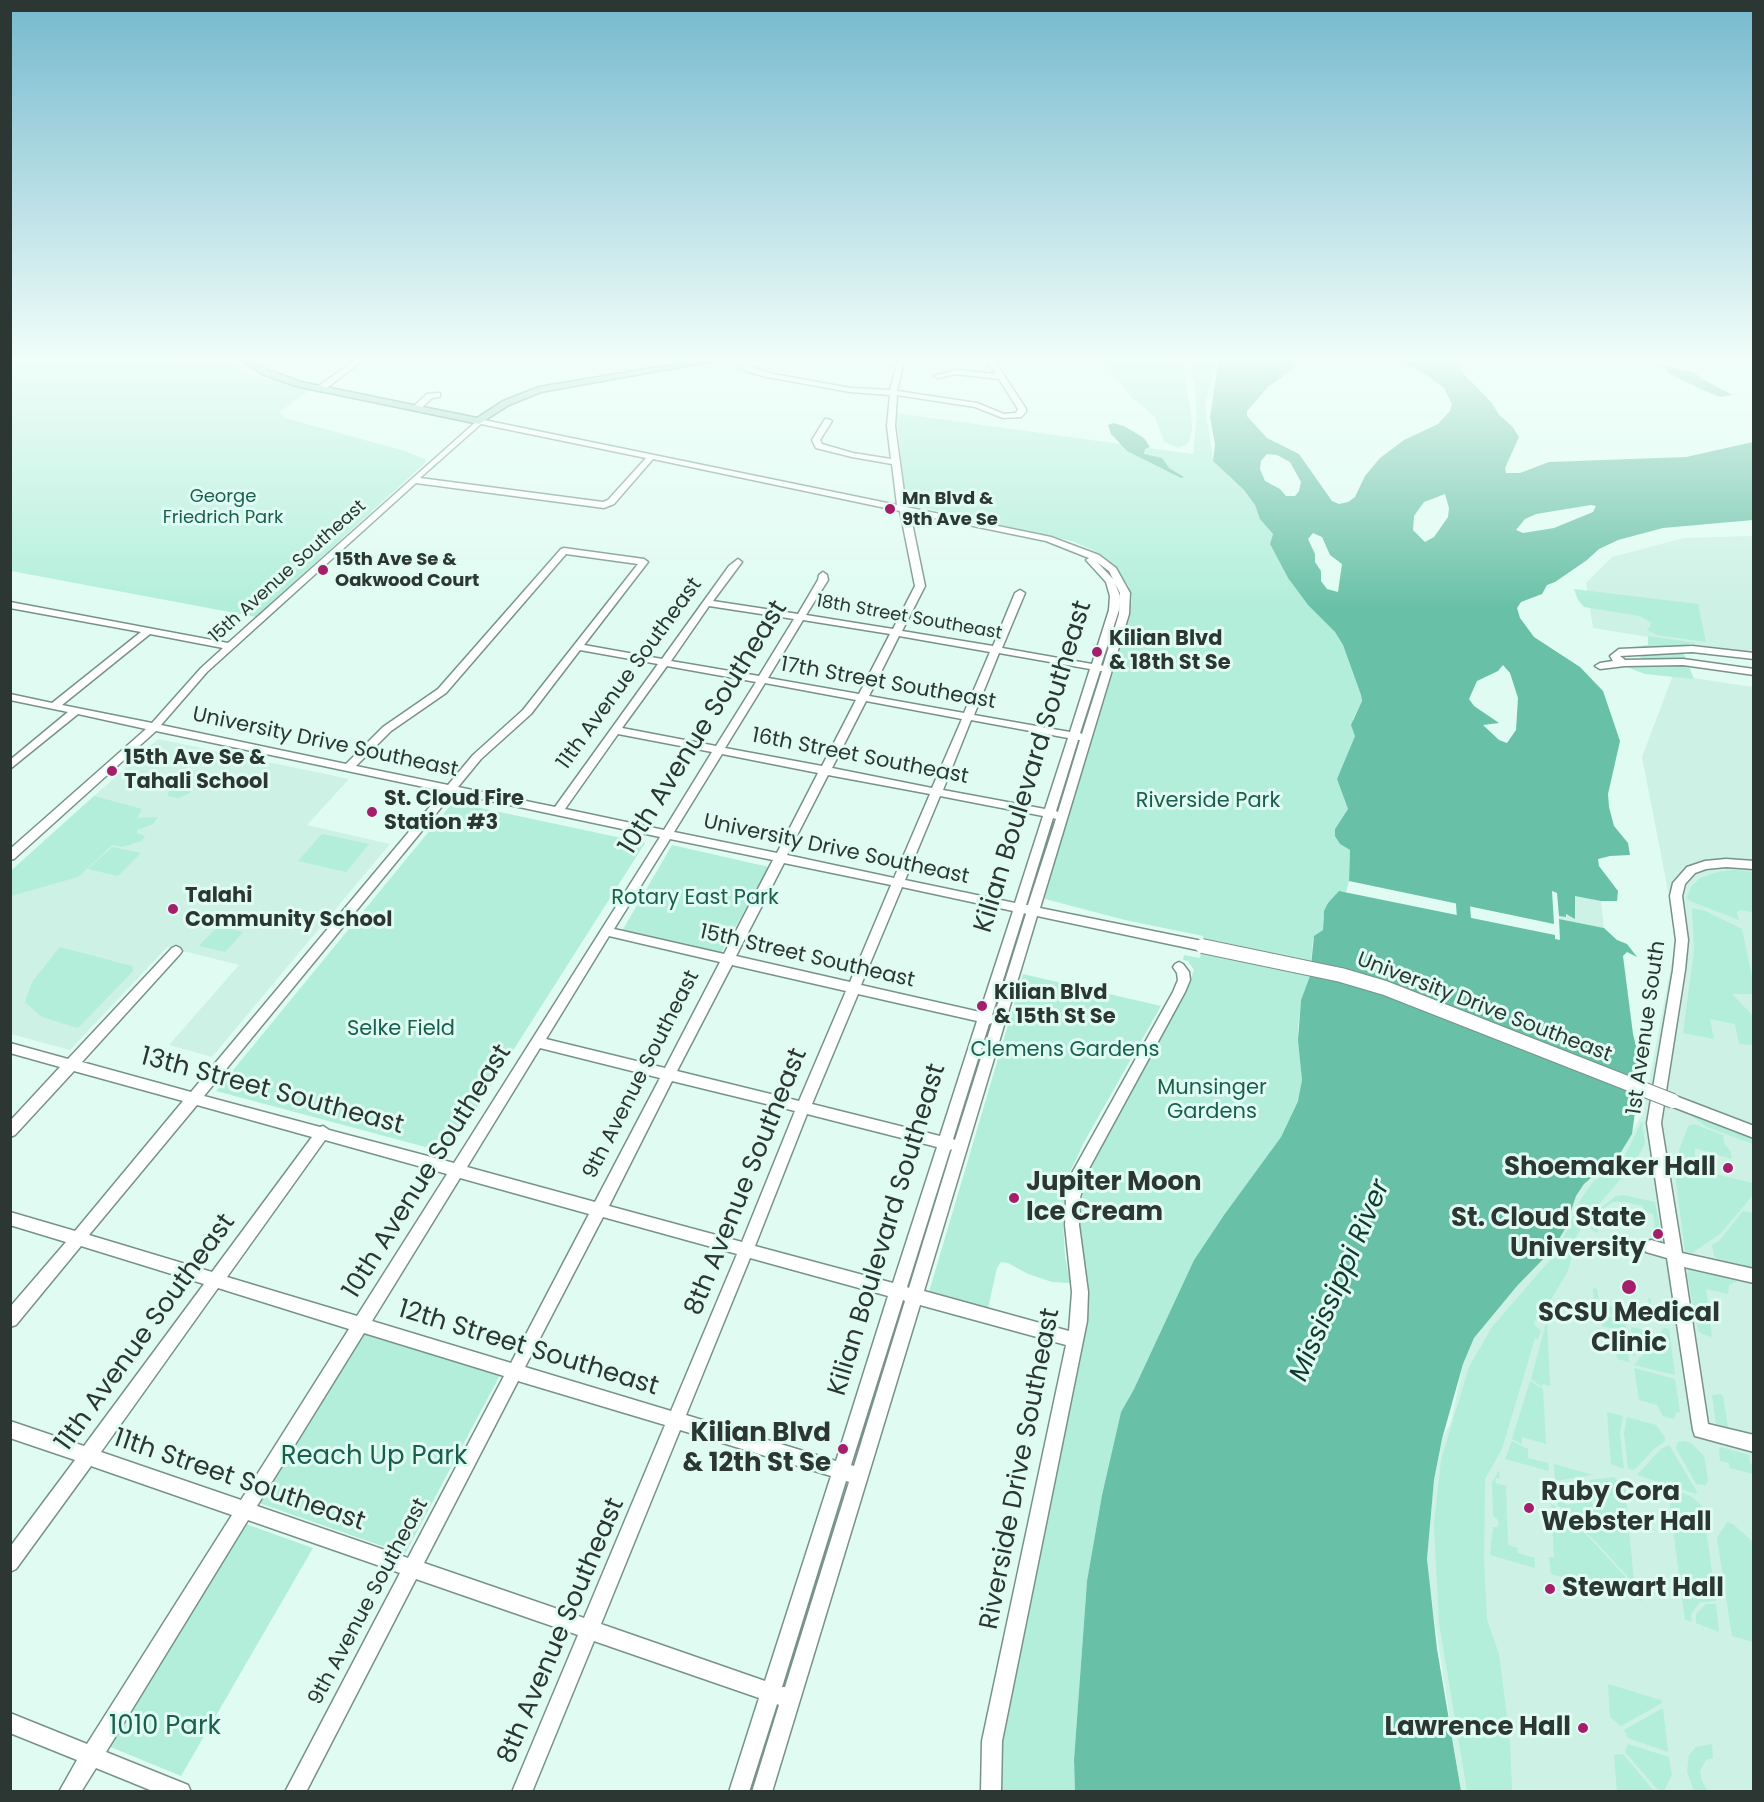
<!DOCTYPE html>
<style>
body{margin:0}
#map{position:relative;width:1764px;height:1802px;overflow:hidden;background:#e0fcf2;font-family:Poppins,sans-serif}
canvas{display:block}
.frame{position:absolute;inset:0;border:12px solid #2c3733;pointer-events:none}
</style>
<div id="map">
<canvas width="1764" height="1802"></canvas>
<div class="frame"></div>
</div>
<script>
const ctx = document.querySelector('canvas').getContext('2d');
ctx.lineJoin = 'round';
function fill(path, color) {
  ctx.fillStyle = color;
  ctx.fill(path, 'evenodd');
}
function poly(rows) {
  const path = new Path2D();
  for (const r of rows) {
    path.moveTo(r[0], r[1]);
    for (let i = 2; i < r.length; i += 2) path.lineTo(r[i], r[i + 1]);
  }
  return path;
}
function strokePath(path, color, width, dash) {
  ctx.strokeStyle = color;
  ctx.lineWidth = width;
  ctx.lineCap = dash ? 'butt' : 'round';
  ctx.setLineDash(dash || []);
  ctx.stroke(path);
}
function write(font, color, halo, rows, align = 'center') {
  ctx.font = font + ' Poppins,sans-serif';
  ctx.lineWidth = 6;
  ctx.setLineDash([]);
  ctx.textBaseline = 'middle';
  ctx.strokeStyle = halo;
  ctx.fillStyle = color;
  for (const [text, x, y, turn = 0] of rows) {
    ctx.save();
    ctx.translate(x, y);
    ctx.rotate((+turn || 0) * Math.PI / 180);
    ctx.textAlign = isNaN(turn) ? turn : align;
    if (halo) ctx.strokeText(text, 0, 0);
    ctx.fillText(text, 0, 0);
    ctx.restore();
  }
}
const built = poly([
 [1753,536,1753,654,1593,628,1586,583,1612,557,1684,538],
 [1673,675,1753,687,1753,1791,1461,1792,1430,1589,1427,1559,1434,1480,1442,1439,1451,1422,1463,1364,1474,1338,1517,1286,1553,1249,1565,1229,1576,1196,1584,1184,1621,1152,1643,1113,1676,940,1671,906,1642,757],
 [158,739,349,779,307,825,390,844,212,1057,169,1045,239,965,167,947,70,1050,11,1034,10,871],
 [1575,895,1601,901,1604,928,1559,919,1559,916,1569,915]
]);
const green = poly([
 [10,357,148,357,194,364,233,359,243,373,312,389,279,412,285,418,405,451,425,459,426,462,256,617,11,571],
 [1101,357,1181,357,1191,411,1192,431,1188,444,1178,448,1164,442,1155,417,1131,397,1107,368],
 [1185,357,1218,357,1205,404,1213,461,1244,490,1255,505,1260,518,1273,534,1270,544,1288,578,1308,605,1335,632,1343,645,1361,695,1362,701,1353,719,1355,736,1337,779,1348,809,1335,829,1340,844,1350,850,1349,881,1346,892,1339,893,1328,903,1323,917,1323,930,1313,939,1311,962,1203,939,1203,936,1125,920,1045,899,1046,890,1130,617,1132,597,1128,585,1112,563,1099,553,1072,541,906,504,896,413,1193,454,1197,415,1194,383],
 [1574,589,1698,604,1706,642,1657,635,1647,630,1652,623,1640,616,1584,607,1578,600],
 [1648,636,1696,643,1681,647,1694,679,1645,674,1624,666,1648,666,1632,647,1648,645],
 [184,782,193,785,190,793,178,798,168,796,168,788],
 [94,796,142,809,137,818,158,817,153,824,137,830,137,833,145,836,142,841,122,847,112,845,78,877,11,896,11,871],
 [453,802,645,843,448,1153,216,1091],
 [322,834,369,844,346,872,298,861],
 [672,845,769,867,721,953,622,931],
 [112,847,141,853,118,876,88,869],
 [1736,870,1753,872,1753,912,1740,910,1737,912,1739,920,1690,901,1687,898,1691,887,1700,878,1721,871],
 [1692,908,1705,911,1742,929,1753,982,1753,994,1732,994,1753,1016,1753,1045,1739,1044,1735,1024,1710,1019,1714,1039,1683,1033,1694,951],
 [218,926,243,932,225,952,199,946],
 [60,947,132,966,133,971,78,1028,42,1017,25,1002,32,982],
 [1201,953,1310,976,1301,1000,1298,1029,1302,1080,1300,1096,1281,1137,1224,1215,1194,1260,1134,1389,1121,1412,1102,1495,1087,1581,1074,1760,1075,1791,999,1792,999,1749,1087,1311,1079,1228,1084,1180,1189,983,1194,970,1188,961,1183,960,1184,955,1200,958],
 [1023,974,1161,1006,1084,1142,1070,1172,1065,1192,1063,1222,1065,1256,1070,1283,1052,1282,1028,1274,1008,1263,1001,1262,997,1268,988,1308,929,1292],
 [1690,1115,1753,1138,1751,1139,1753,1144,1707,1127],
 [1642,1121,1645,1143,1636,1161,1588,1217,1577,1235,1568,1271,1547,1306,1543,1320,1537,1319,1534,1322,1535,1326,1541,1330,1538,1339,1535,1338,1502,1449,1485,1479,1484,1561,1487,1620,1499,1654,1510,1740,1512,1791,1467,1791,1439,1623,1434,1524,1441,1460,1469,1367,1492,1327,1557,1252,1581,1199,1593,1182,1625,1155],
 [1694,1124,1723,1135,1724,1144,1730,1150,1732,1159,1695,1148,1695,1162,1674,1158,1678,1154,1688,1126],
 [1673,1159,1701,1166,1703,1171,1753,1183,1753,1195,1721,1233,1692,1253,1685,1251],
 [1624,1195,1655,1202,1662,1242,1648,1238,1656,1238,1653,1214,1644,1212,1643,1206,1624,1202,1613,1202,1604,1208,1597,1222,1598,1233,1592,1230,1590,1227,1595,1225,1602,1207,1616,1196],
 [1743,1211,1753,1213,1753,1268,1718,1259,1714,1256,1712,1245,1719,1241],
 [1689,1270,1737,1281,1729,1285,1728,1294,1706,1289,1712,1337,1702,1334,1698,1330,1687,1275],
 [1593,1288,1597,1289,1599,1303,1629,1311,1629,1303,1649,1308,1648,1298,1651,1299,1651,1310,1623,1315,1606,1314,1597,1308,1594,1301],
 [900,1307,903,1309,858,1457,854,1458,852,1457],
 [1603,1316,1625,1318,1629,1362,1617,1359,1615,1341,1623,1343,1621,1331,1602,1326],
 [1547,1320,1550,1386,1543,1384,1542,1387,1531,1379],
 [1631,1327,1653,1332,1633,1357],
 [1664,1328,1669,1329,1675,1375,1634,1365],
 [364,1333,500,1375,405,1554,259,1503],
 [1634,1368,1675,1379,1680,1412,1676,1413,1675,1417,1673,1419,1663,1416,1657,1405,1639,1400],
 [1530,1381,1543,1389,1546,1444,1522,1437,1522,1444,1512,1439],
 [1721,1394,1723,1396,1728,1427,1716,1424,1712,1395],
 [1607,1412,1623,1416,1620,1433,1624,1469,1611,1464],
 [1627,1417,1656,1425,1665,1437,1665,1441,1654,1449,1634,1470,1628,1469,1624,1433],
 [1512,1441,1528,1449,1528,1458,1548,1463,1549,1471,1505,1459],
 [1685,1441,1691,1443,1704,1456,1708,1480,1706,1485,1696,1484,1676,1448,1678,1442],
 [1669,1445,1697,1492,1696,1494,1637,1475,1661,1449],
 [1721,1447,1749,1455,1750,1463,1753,1464,1753,1474,1730,1468,1729,1463,1720,1461,1719,1449],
 [1554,1464,1593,1475,1555,1481],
 [1499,1470,1500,1479,1496,1478,1495,1483,1506,1486,1508,1545,1517,1548,1518,1553,1535,1558,1535,1568,1490,1555,1493,1527,1497,1527,1499,1524,1497,1519,1493,1516,1492,1483],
 [1614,1477,1625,1488,1634,1581,1630,1579,1596,1542,1558,1505,1558,1499,1563,1501,1566,1505,1591,1501,1595,1509,1598,1509,1592,1494,1596,1493,1589,1480],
 [1653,1483,1691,1496,1703,1507,1716,1601,1700,1602,1691,1614,1692,1622,1685,1620,1668,1491,1653,1487],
 [841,1491,846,1493,788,1682,784,1683],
 [1551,1503,1587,1535,1642,1595,1642,1601,1637,1599,1636,1593,1631,1592,1631,1588,1619,1585,1620,1594,1551,1574,1549,1557,1554,1557],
 [1727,1522,1733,1524,1753,1542,1753,1642,1732,1636,1717,1538],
 [246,1524,313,1548,181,1776,108,1746],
 [1706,1604,1716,1604,1719,1632,1696,1623,1696,1614],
 [1608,1684,1661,1700,1662,1703,1621,1726,1610,1717],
 [1663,1708,1668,1752,1628,1738,1624,1730],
 [1628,1744,1669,1757,1672,1775,1664,1791,1659,1791,1625,1752],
 [1712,1744,1713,1758,1706,1760,1700,1771,1702,1781,1708,1791,1694,1791,1687,1772,1689,1755,1696,1747],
 [1623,1754,1654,1791,1617,1791,1614,1755]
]);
const water = poly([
 [1219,357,1295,357,1298,361,1291,370,1268,387,1247,411,1247,416,1267,438,1299,454,1332,501,1339,504,1348,502,1355,497,1365,476,1380,458,1404,440,1438,424,1450,411,1452,404,1444,388,1426,375,1401,362,1359,357,1455,357,1463,373,1492,403,1499,415,1512,426,1519,437,1505,468,1506,473,1520,473,1549,462,1686,457,1753,442,1753,520,1663,528,1618,540,1599,549,1587,560,1555,582,1547,585,1542,594,1521,602,1517,608,1520,618,1534,637,1580,667,1603,691,1620,741,1608,794,1609,807,1614,826,1628,843,1630,855,1610,856,1598,859,1599,866,1618,891,1617,901,1601,901,1575,896,1575,919,1566,914,1566,917,1559,916,1557,893,1552,891,1554,924,1349,881,1350,850,1340,844,1335,836,1335,829,1348,809,1337,779,1355,736,1351,725,1362,701,1361,695,1343,645,1335,632,1308,605,1288,578,1270,544,1273,534,1260,519,1255,505,1244,490,1213,461,1215,445,1210,417],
 [1267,454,1277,455,1290,462,1301,482,1299,491,1295,496,1286,496,1280,489,1265,481,1260,469,1261,461],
 [1445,494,1449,508,1448,517,1434,537,1425,542,1413,530,1414,516,1424,502],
 [1591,505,1596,506,1593,512,1554,528,1523,533,1516,530,1525,519,1536,514],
 [1313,533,1322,537,1330,555,1342,564,1338,592,1327,589,1321,581,1321,571,1315,562,1315,554,1308,539],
 [1503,665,1510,673,1518,698,1516,730,1507,743,1499,740,1483,725,1499,723,1474,706,1469,699,1477,681,1498,671],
 [1660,364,1695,373,1702,379,1733,395,1720,397,1705,391,1670,374],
 [1113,423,1124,426,1144,438,1150,447,1145,449,1144,454,1162,458,1169,468,1184,477,1181,478,1127,451,1111,434,1108,425],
 [1339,891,1555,935,1555,939,1560,940,1559,919,1604,928,1617,940,1627,944,1637,957,1627,952,1623,956,1633,1034,1641,1067,1632,1134,1621,1152,1584,1184,1576,1196,1565,1229,1553,1249,1517,1286,1474,1338,1463,1364,1442,1439,1434,1480,1427,1559,1437,1649,1461,1791,1075,1792,1074,1760,1087,1581,1102,1495,1121,1412,1134,1389,1194,1260,1224,1215,1281,1137,1298,1101,1302,1080,1298,1040,1301,1000,1310,976,1314,936,1323,930,1324,911,1328,903]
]);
const river = poly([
 [1462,883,1469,888,1472,935,1465,940,1458,935,1455,888,1462,883]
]);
const minor = poly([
 [165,357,195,358,228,357,225,359,195,362,168,359,165,357],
 [360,357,367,357,323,391,317,391,317,387,360,357],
 [732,357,739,357,752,367,768,373,850,388,890,390,899,357,905,357,897,391,977,403,1004,414,1016,413,1018,409,999,379,956,374,938,378,934,376,956,370,996,374,988,363,990,357,996,357,996,363,1026,409,1026,412,1021,417,1003,418,975,407,897,395,895,426,906,507,1051,537,1099,555,1116,568,1130,593,1129,614,1040,908,1202,941,1206,943,1208,946,1206,949,1202,951,1037,916,924,1291,1069,1331,1072,1292,1065,1225,1066,1198,1072,1173,1173,992,1178,980,1177,973,1173,967,1175,964,1179,962,1183,964,1189,972,1190,980,1185,992,1086,1174,1080,1198,1079,1225,1088,1292,1087,1321,1002,1741,1001,1792,981,1792,982,1741,1066,1345,920,1305,772,1792,752,1792,779,1705,777,1704,749,1792,729,1792,759,1698,594,1641,532,1792,512,1792,578,1635,416,1579,306,1792,285,1792,400,1573,248,1520,106,1752,188,1785,191,1792,155,1792,96,1768,81,1792,59,1792,77,1760,10,1733,10,1713,87,1744,232,1515,91,1466,16,1569,10,1572,10,1547,75,1460,10,1438,10,1421,84,1446,204,1284,81,1246,16,1325,10,1327,10,1307,66,1242,10,1225,10,1212,75,1231,183,1101,74,1071,15,1135,10,1137,10,1121,60,1067,10,1053,10,1043,68,1059,172,948,176,946,180,948,182,951,180,954,82,1062,191,1092,443,791,156,731,14,859,10,860,10,849,146,729,78,714,10,769,10,760,68,712,10,700,10,694,52,703,141,632,10,608,10,602,228,643,479,419,897,505,892,464,852,457,816,448,812,440,825,419,828,419,832,421,820,440,822,444,853,453,891,459,887,426,890,395,850,392,767,377,746,371,732,357],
 [481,424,646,458,608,500,603,502,420,478,481,424],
 [653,459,900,511,915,586,893,629,806,615,828,580,827,575,823,572,819,575,818,580,798,614,713,601,742,562,738,559,729,566,662,659,584,645,648,562,644,559,564,548,561,549,438,689,383,727,346,764,161,725,207,672,416,483,604,508,614,504,653,459],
 [910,513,1046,541,1089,558,1086,560,1106,582,1110,596,1109,610,1092,664,1002,648,1025,593,1020,590,1015,593,993,646,902,631,925,586,910,513],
 [566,554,638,564,523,710,473,755,448,785,356,766,391,731,446,693,566,554],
 [1097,562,1109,571,1113,579,1097,562],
 [1115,583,1120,593,1119,614,1103,666,1101,665,1119,610,1120,596,1115,583],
 [709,606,794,619,759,676,671,661,709,606],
 [803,620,890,634,859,694,768,678,803,620],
 [150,634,223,648,201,668,152,723,62,705,150,634],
 [899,636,990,652,964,713,869,696,899,636],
 [580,650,658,664,555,807,458,787,481,759,531,714,580,650],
 [999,653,1090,669,1070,732,974,715,999,653],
 [667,666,756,682,716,746,622,728,667,666],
 [1100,671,1102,671,1082,734,1080,733,1100,671],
 [765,683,856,700,822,766,725,748,765,683],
 [866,701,962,719,932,788,832,768,866,701],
 [971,720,1068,738,1045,809,943,790,971,720],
 [618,734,712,752,664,830,565,809,618,734],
 [1078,740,1080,740,1058,812,1056,811,1078,740],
 [722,754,818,773,777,853,674,832,722,754],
 [828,775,930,794,894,878,787,855,828,775],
 [453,793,660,837,454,1163,329,1130,323,1126,320,1127,204,1096,453,793],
 [940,796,1043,816,1015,903,905,880,940,796],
 [1053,818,1056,819,1028,905,1026,905,1053,818],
 [670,839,773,860,724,954,614,929,670,839],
 [784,863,891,885,850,982,736,956,784,863],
 [902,887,1013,911,980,1012,861,985,902,887],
 [1024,913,1026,914,994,1016,992,1015,1024,913],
 [609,936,720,962,665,1068,546,1039,609,936],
 [732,965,846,991,799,1101,677,1071,732,965],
 [858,994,977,1021,940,1136,812,1104,858,994],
 [992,1023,955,1140,953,1139,989,1024,992,1023],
 [540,1048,660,1078,595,1202,467,1167,540,1048],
 [672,1081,795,1111,742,1242,609,1206,672,1081],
 [197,1105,312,1137,212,1272,89,1235,197,1105],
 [807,1114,937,1147,893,1283,755,1246,807,1114],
 [325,1140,447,1174,357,1316,227,1277,325,1140],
 [952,1149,909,1288,907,1287,950,1150,952,1149],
 [460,1178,589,1214,511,1363,372,1321,460,1178],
 [603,1217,737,1254,671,1411,525,1367,603,1217],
 [750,1258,888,1296,836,1461,686,1415,750,1258],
 [218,1288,349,1329,241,1500,101,1452,218,1288],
 [903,1300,905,1301,854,1466,851,1465,903,1300],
 [364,1333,504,1376,408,1558,257,1506,364,1333],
 [518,1381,665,1425,584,1618,424,1563,518,1381],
 [680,1430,831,1476,765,1681,601,1624,680,1430],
 [846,1481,849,1482,785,1687,782,1687,846,1481],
 [437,393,440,393,440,397,432,398,419,410,412,408,427,394,437,393],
 [1692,646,1754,653,1754,659,1692,652,1620,656,1625,660,1683,659,1754,669,1754,675,1683,665,1625,666,1600,669,1595,666,1600,663,1613,661,1610,656,1619,649,1692,646],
 [1726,859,1754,861,1754,869,1726,867,1706,869,1695,873,1685,884,1682,896,1688,940,1685,970,1661,1123,1682,1253,1754,1269,1754,1283,1684,1267,1708,1424,1754,1435,1754,1452,1695,1436,1693,1430,1667,1258,1646,1252,1643,1247,1646,1242,1651,1240,1665,1244,1647,1123,1673,970,1676,940,1670,896,1673,883,1687,867,1705,861,1726,859],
 [1673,1095,1754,1126,1754,1138,1668,1105,1666,1101,1668,1097,1673,1095]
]);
const major = poly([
 [236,357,246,357,268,370,301,382,477,418,503,401,539,387,717,357,735,357,541,392,509,405,479,424,296,386,262,374,236,357]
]);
const minorBridge = poly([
 [1202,946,1341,975,1385,988,1673,1101]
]);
const markers = [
 [890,509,6,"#a51e69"],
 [323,570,6,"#a51e69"],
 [1097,652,6,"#a51e69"],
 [112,771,6,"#a51e69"],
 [372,812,6,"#a51e69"],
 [173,909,6,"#a51e69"],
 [982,1006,6,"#a51e69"],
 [1728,1168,6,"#a51e69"],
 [1014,1198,6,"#a51e69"],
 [1658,1234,6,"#a51e69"],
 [1629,1287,8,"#a51e69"],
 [843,1449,6,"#a51e69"],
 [1529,1508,6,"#a51e69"],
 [1550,1589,6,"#a51e69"],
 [1583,1728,6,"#a51e69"]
];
const farParknames = [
 ["George",223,497],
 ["Friedrich Park",223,518]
];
const farPoinames = [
 ["Mn Blvd &",902,499],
 ["9th Ave Se",902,520],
 ["15th Ave Se &",335,560],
 ["Oakwood Court",335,581]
];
const farStreetnames = [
 ["15th Avenue Southeast",288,572,-42],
 ["18th Street Southeast",909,618,10]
];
const poiNames = [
 ["Kilian Blvd",1109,640],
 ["& 18th St Se",1109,664],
 ["15th Ave Se &",124,759],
 ["Tahali School",124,783],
 ["St. Cloud Fire",384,800],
 ["Station #3",384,824],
 ["Talahi",185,897],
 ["Community School",185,921],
 ["Kilian Blvd",994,994],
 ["& 15th St Se",994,1018]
];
const streetNames = [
 ["11th Avenue Southeast",630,674,-54],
 ["17th Street Southeast",888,684,10],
 ["University Drive Southeast",325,743,12],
 ["16th Street Southeast",860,757,11],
 ["University Drive Southeast",836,850,12],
 ["15th Street Southeast",807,957,13],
 ["University Drive Southeast",1484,1008,21],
 ["1st Avenue South",1647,1028,-82],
 ["9th Avenue Southeast",642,1075,-63],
 ["9th Avenue Southeast",369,1602,-62]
];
const parkNames = [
 ["Riverside Park",1208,802],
 ["Rotary East Park",695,899],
 ["Selke Field",401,1030],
 ["Clemens Gardens",1065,1051],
 ["Munsinger",1212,1089],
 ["Gardens",1212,1113]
];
const nearStreetnames = [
 ["10th Avenue Southeast",704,728,-58],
 ["Kilian Boulevard Southeast",1034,767,-73],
 ["13th Street Southeast",272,1092,15],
 ["10th Avenue Southeast",428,1172,-58],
 ["8th Avenue Southeast",747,1182,-68],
 ["Kilian Boulevard Southeast",888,1230,-73],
 ["11th Avenue Southeast",146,1333,-54],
 ["12th Street Southeast",528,1349,17],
 ["Riverside Drive Southeast",1021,1469,-79],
 ["11th Street Southeast",239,1481,19],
 ["8th Avenue Southeast",562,1631,-67]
];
const nearPoinames = [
 ["Shoemaker Hall",1716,1168],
 ["Jupiter Moon",1026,1183,"left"],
 ["Ice Cream",1026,1213,"left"],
 ["St. Cloud State",1646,1219],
 ["University",1646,1249],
 ["SCSU Medical",1629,1314,"center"],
 ["Clinic",1629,1344,"center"],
 ["Kilian Blvd",831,1434],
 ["& 12th St Se",831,1464],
 ["Ruby Cora",1541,1493,"left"],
 ["Webster Hall",1541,1523,"left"],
 ["Stewart Hall",1562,1589,"left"],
 ["Lawrence Hall",1571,1728]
];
const nearParknames = [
 ["Reach Up Park",374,1457],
 ["1010 Park",165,1727]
];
const nearWaternames = [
 ["Mississippi River",1341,1281,-67]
];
fill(built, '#cdf1e4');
fill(green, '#b2eeda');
fill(water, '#68c0a6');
fill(river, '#68c0a6');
strokePath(minor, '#789289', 3);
strokePath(major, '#498875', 3);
fill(minor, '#fff');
fill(major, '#9bd1c2');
strokePath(minorBridge, '#789289', 16, []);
strokePath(minorBridge, '#fff', 14);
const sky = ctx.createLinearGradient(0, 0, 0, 609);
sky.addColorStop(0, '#75b9ce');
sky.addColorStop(0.59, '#f1fef9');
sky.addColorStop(1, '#f1fef900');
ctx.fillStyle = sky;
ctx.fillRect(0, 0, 1764, 609);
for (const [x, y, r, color] of markers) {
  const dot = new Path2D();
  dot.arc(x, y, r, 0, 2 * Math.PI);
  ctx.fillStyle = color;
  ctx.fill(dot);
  strokePath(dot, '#e0fcf2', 2);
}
write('18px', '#185f4e', '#e0fcf2', farParknames);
write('bold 18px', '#2c3733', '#e0fcf2', farPoinames, 'left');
write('18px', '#2c3733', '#e0fcf2', farStreetnames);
write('bold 21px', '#2c3733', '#e0fcf2', poiNames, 'left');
write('21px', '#2c3733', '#e0fcf2', streetNames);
write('21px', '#185f4e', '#e0fcf2', parkNames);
write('26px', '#2c3733', '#e0fcf2', nearStreetnames);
write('bold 26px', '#2c3733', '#e0fcf2', nearPoinames, 'right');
write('26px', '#185f4e', '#e0fcf2', nearParknames);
write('italic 27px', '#113a2f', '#e0fcf2', nearWaternames);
</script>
